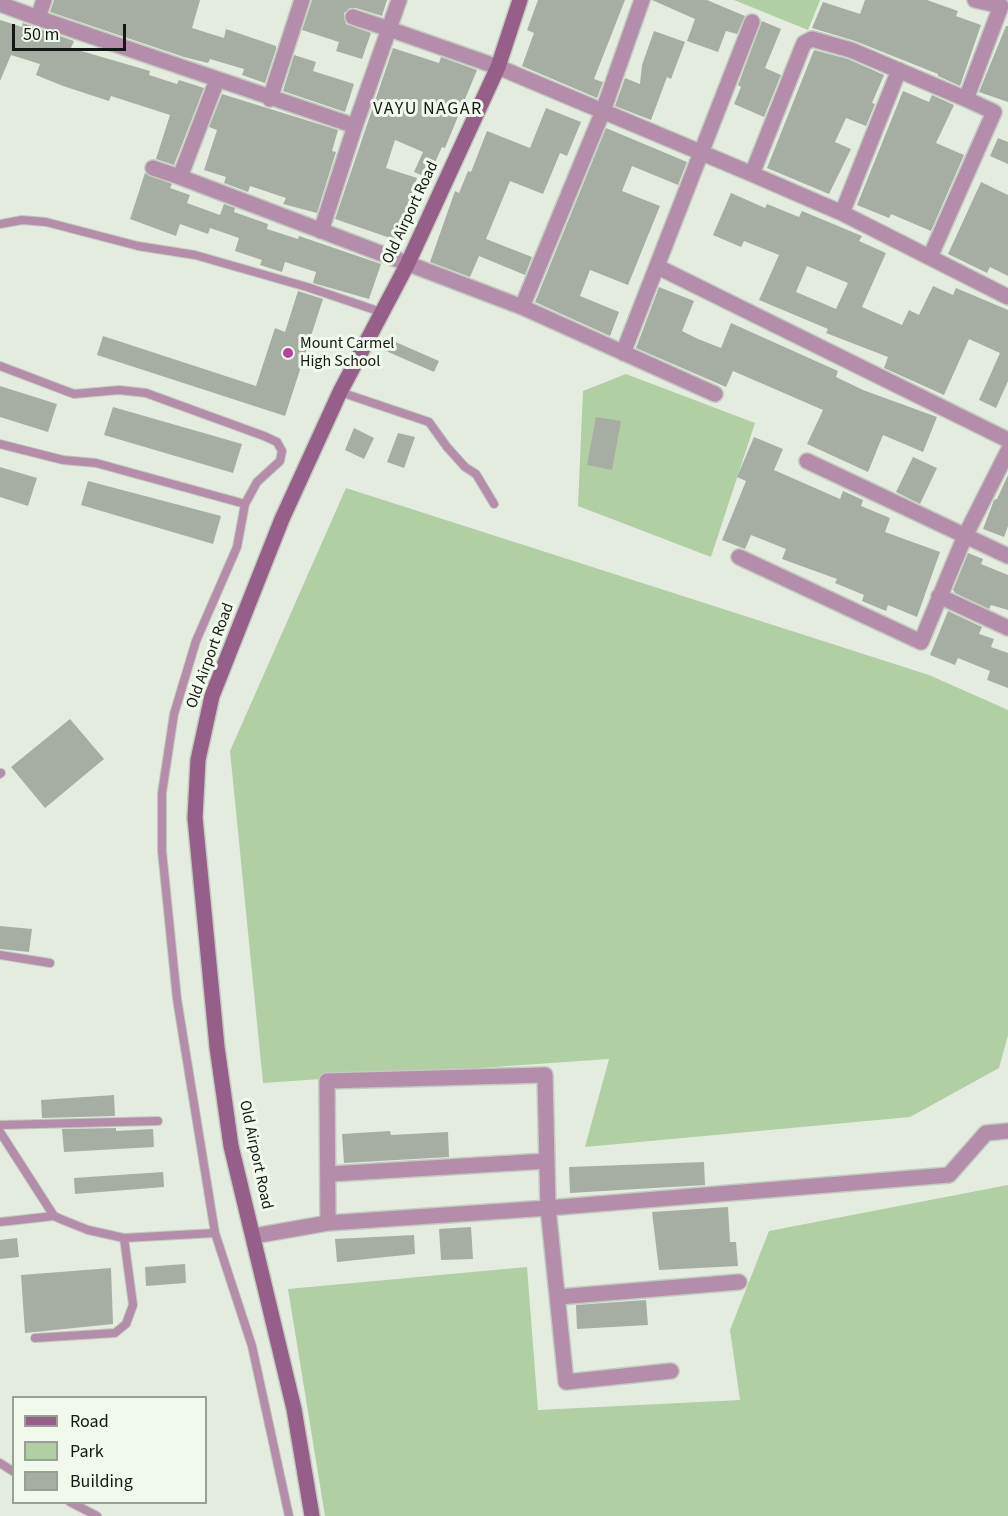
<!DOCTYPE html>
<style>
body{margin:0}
#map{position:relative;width:1008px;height:1516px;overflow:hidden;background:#e4ece0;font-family:"Source Sans 3",sans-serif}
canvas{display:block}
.legend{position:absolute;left:12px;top:1396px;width:195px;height:108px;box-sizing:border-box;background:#f1f9ed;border:2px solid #999f96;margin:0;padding:8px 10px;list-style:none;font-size:18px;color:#141713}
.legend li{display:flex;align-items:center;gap:12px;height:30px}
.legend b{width:30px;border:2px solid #999f96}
.scale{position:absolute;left:12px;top:24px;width:114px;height:27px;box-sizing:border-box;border:3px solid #141713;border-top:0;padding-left:8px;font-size:18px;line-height:21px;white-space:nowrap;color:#141713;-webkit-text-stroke:4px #f1f9ed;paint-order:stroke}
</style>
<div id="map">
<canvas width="1008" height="1516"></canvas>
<ul class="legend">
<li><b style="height:8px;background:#965f89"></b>Road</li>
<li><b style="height:16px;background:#b0cfa3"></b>Park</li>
<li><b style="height:16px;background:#a6aea3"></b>Building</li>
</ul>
<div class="scale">50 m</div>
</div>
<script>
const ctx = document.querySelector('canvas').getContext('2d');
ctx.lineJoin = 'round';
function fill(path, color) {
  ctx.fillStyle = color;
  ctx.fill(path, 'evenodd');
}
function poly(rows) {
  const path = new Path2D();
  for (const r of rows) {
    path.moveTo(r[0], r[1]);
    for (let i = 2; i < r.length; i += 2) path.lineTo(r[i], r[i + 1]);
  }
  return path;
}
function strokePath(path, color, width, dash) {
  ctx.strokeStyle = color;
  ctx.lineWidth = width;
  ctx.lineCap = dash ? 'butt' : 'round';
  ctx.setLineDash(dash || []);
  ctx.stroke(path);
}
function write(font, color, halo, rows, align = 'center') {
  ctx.font = font + ' "Source Sans 3",sans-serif';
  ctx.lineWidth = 6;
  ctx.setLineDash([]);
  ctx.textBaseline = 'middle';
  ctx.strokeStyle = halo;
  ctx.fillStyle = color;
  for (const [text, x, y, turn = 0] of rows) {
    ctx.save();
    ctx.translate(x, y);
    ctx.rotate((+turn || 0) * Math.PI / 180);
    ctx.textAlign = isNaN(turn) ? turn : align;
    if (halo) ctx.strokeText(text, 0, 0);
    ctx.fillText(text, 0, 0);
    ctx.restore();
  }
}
const green = poly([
 [734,0,820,0,808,30],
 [626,374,755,423,711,557,578,506,583,391],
 [346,488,929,675,1008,710,1008,1035,999,1068,910,1117,585,1147,609,1059,263,1083,230,751],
 [1008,1185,1008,1516,325,1516,288,1289,527,1267,538,1410,740,1400,730,1330,769,1231]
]);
const building = poly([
 [54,0,200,0,192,28,224,38,226,29,276,46,276,49,265,83,242,75,244,69,210,59,208,63,184,57,50,12],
 [312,0,387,0,382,16,356,8,350,8,344,13,346,24,371,33,362,59,336,51,339,42,302,30],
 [538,0,625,0,594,79,603,82,597,98,522,66,534,33,527,30],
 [652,0,707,0,745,16,737,34,726,31,718,52,687,41,695,19],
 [865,0,927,0,958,11,956,16,981,25,960,86,938,76,938,74,855,41,812,28,823,2,860,14],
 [0,20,22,27,23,23,74,41,71,48,150,71,149,75,177,84,179,80,204,88,174,165,156,159,170,115,111,96,109,101,63,86,36,75,40,64,11,55,0,81],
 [762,21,781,29,765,68,781,75,764,117,734,104,741,87,738,85],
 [1006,26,1008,26,1008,102,979,92],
 [654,31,685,42,671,79,667,77,651,120,615,106,625,78,640,84,642,65],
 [393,48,439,63,441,57,477,70,445,148,442,147,428,178,414,172,423,152,395,140,386,168,417,178,409,202,413,203,407,220,403,219,396,240,335,219],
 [814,50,848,59,884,75,872,103,875,104,866,126,846,118,835,142,851,149,829,194,767,168],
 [294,55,316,62,313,71,354,84,345,112,283,91],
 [903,91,929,102,932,95,954,105,936,143,964,155,931,231,891,214,889,218,857,205],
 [222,94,338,130,332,151,336,152,317,213,283,204,286,198,250,186,248,192,224,183,226,177,204,170,217,130,209,127],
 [546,108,581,122,567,156,560,153,543,194,510,181,486,239,532,257,525,275,479,256,470,277,430,262,455,191,459,193,468,171,471,172,487,131,530,148],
 [606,128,687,162,678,185,632,166,622,191,660,206,647,238,628,285,590,270,580,296,619,312,610,336,535,302],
 [998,138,1008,142,1008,164,990,156],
 [145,173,172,184,170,188,190,195,187,203,220,215,224,204,235,208,234,212,268,224,267,229,298,239,299,236,381,264,369,299,313,283,316,272,285,262,282,272,260,265,262,260,235,251,239,238,210,228,208,234,180,224,176,236,130,219],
 [981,182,1008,195,1008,276,990,267,987,273,948,254],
 [731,193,765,208,767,204,799,217,802,211,862,236,859,241,886,253,862,307,902,325,909,310,919,315,933,286,953,295,956,288,1008,310,1008,381,996,408,979,400,1000,353,969,339,944,395,884,368,888,357,826,333,828,329,759,300,779,255,744,241,741,247,713,235],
 [807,266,848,283,836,309,796,292],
 [659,287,694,301,682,331,698,339,721,348,731,323,838,371,836,377,863,390,937,417,923,452,883,435,868,472,807,444,823,410,733,371,726,387,636,348],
 [298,291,323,299,285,416,97,355,103,336,256,386,275,328,285,332],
 [391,340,439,361,434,372,386,351],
 [0,386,57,404,48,432,0,417],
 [113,407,242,444,233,473,104,435],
 [596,417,621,421,612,470,587,465],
 [354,428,374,438,364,459,345,450],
 [398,433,415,437,404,468,387,462],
 [754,437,783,449,774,470,840,499,843,491,863,500,861,506,890,518,885,532,940,552,917,617,888,605,886,611,862,601,864,595,835,583,837,579,782,559,786,549,751,535,745,549,722,540,746,481,737,477],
 [913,457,937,468,920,504,896,492],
 [0,467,37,478,28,506,0,497],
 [1008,475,1008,526,1004,537,983,529,994,500,997,499],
 [88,481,221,516,213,544,81,505],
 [968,553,983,559,981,564,1008,575,1008,610,991,605,989,609,955,593,953,590],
 [948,611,982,627,979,634,994,639,991,647,1008,653,1008,688,987,680,990,671,958,658,955,665,930,655],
 [70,719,104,759,45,808,11,767],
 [0,926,32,929,29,952,0,949],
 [114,1095,115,1116,42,1118,41,1100],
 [116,1128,116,1131,153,1129,154,1147,64,1152,62,1129],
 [390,1131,391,1135,448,1132,449,1157,344,1163,342,1134],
 [704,1162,705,1185,570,1193,569,1167],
 [163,1172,164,1187,75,1194,74,1178],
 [728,1207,730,1242,736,1242,738,1266,659,1270,652,1212],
 [471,1227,473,1259,441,1260,439,1229],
 [414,1235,415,1254,337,1262,335,1239],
 [17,1238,19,1257,0,1259,0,1240],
 [185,1264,186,1283,146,1286,145,1267],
 [111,1268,113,1324,25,1333,21,1275],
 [646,1300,648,1325,577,1329,576,1305]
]);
const lane = poly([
 [0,224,22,220,46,222,138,246,195,255,307,287,381,312],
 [0,366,74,394,119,390,146,393,264,436,277,442,282,451,280,461,257,482,245,504,237,547,196,641,174,714,162,793,162,851,177,999,215,1233,252,1346,289,1516],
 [340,392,429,422,447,447,465,467,476,474,494,504],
 [0,444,63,460,96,463,245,504],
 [0,774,1,773],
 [0,955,50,963],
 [0,1125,158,1121],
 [0,1132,54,1216,63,1220,88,1230,124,1238,215,1233],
 [0,1222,54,1216],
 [35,1338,115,1333,126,1324,133,1305,124,1238],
 [0,1463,14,1472],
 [70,1502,97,1516]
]);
const street = poly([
 [44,0,38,18,355,126,389,29,498,67,752,174,842,213,1008,297],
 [0,4,38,18],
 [353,17,389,29,399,0],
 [217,80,180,177,522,307,715,394],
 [270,99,302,0],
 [153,168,180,177],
 [752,174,804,43,812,39,851,50,966,99],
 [842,213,899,70],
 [321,231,355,126],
 [930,257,994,112,966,99,1001,6,975,0],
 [658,267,1008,440],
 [522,307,603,111,642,0],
 [623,353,752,22],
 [807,461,1008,556],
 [739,557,921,642,965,536,1008,451],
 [939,596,1008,628],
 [330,1174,547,1161],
 [328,1223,327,1081,545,1075,548,1208,566,1382,671,1371],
 [254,1236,328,1223,548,1208,949,1175,986,1133,1008,1131],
 [558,1297,739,1282]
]);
const secondary = poly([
 [312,1516,294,1409,231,1146,217,1047,195,818,198,760,212,696,282,519,340,392,407,265,498,67,520,0]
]);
const markers = [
 [288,353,6,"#b4439f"]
];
const streetNames = [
 ["Old Airport Road",411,213,-65],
 ["Old Airport Road",211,656,-70],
 ["Old Airport Road",255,1155,78]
];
const poiNames = [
 ["Mount Carmel",300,344],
 ["High School",300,362]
];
const neighbourhoodNames = [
 ["VAYU NAGAR",428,110]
];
fill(green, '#b0cfa3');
fill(building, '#a6aea3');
strokePath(lane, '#c3cabf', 10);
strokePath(street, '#c3cabf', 18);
strokePath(secondary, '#c3cabf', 18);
strokePath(lane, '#b38da9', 8);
strokePath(street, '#b38da9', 15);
strokePath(secondary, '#965f89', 15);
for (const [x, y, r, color] of markers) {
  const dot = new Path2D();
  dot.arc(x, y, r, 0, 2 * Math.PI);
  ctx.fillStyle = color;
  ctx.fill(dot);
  strokePath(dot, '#f1f9ed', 2);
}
write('16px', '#141713', '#f1f9ed', streetNames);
write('16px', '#141713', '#f1f9ed', poiNames, 'left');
ctx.letterSpacing = '1.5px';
write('18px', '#141713', '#f1f9ed', neighbourhoodNames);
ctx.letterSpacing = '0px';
</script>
